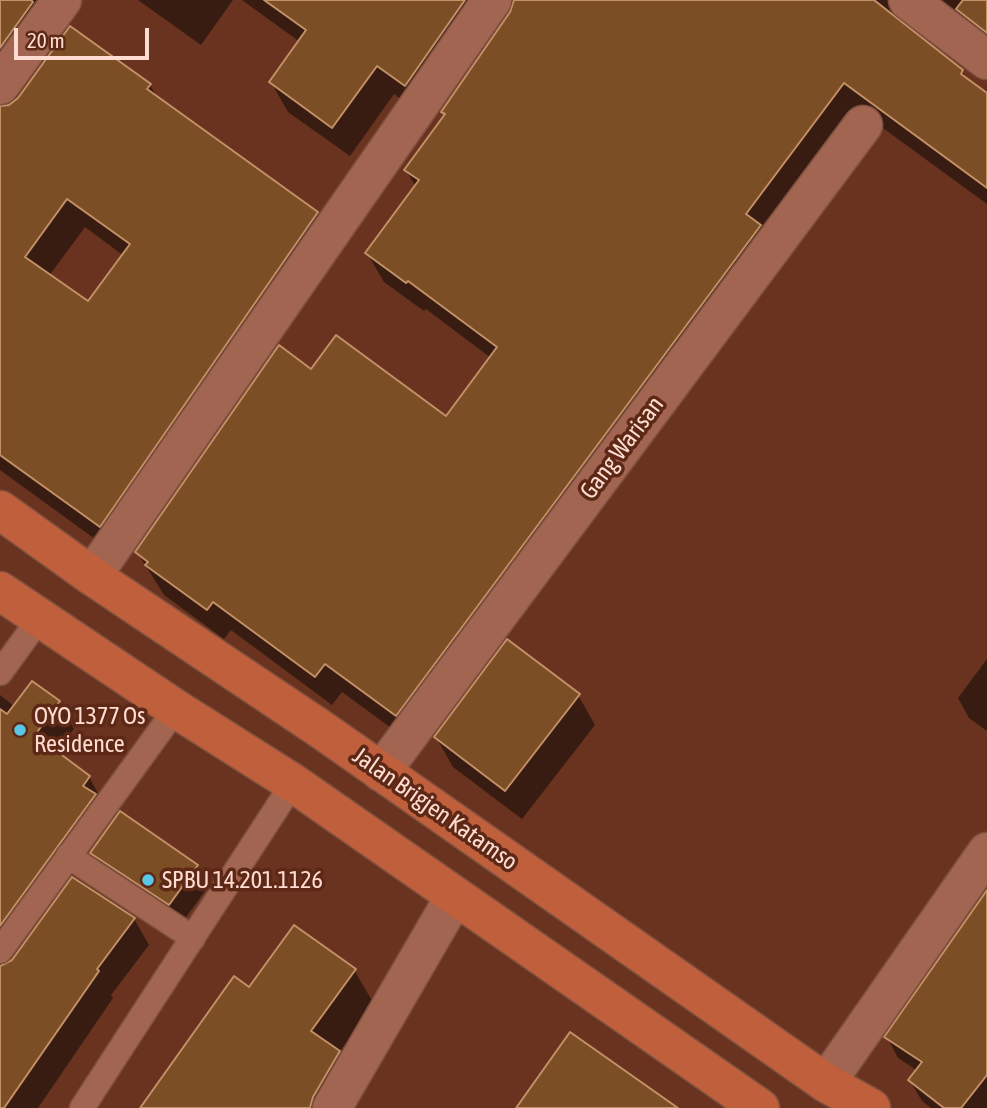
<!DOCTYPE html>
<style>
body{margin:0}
#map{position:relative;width:987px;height:1108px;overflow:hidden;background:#693320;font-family:"Asap Condensed",sans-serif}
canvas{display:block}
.scale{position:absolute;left:14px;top:28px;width:135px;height:32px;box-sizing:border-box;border:4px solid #ffdcd1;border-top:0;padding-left:9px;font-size:21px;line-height:24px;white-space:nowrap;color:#ffdcd1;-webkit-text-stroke:5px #5d2916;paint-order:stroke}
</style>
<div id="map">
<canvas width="987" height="1108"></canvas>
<div class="scale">20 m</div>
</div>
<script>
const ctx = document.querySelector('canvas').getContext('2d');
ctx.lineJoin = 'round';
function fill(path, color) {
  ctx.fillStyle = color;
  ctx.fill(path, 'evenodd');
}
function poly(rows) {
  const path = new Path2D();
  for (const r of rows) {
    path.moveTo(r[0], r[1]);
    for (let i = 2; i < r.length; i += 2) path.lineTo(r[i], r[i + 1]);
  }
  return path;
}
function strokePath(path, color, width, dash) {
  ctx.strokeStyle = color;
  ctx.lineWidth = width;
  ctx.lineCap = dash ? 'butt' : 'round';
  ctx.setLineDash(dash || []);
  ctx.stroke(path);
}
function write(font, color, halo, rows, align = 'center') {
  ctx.font = font + ' "Asap Condensed",sans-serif';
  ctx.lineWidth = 7;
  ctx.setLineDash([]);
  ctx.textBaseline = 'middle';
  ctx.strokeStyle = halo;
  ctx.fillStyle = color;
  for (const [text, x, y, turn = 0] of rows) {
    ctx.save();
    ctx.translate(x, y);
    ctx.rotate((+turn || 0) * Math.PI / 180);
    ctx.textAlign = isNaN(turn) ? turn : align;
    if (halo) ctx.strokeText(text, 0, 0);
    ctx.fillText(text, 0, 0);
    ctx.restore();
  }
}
const shadow = poly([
 [0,0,81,0,0,100],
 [138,0,233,0,201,45],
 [242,0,474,0,423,115,394,94,350,156,288,112,271,82,300,42],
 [536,0,987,0,987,48,907,16,904,25,962,71,969,82,987,95,987,204,861,112,413,744,342,692,332,705,231,630,224,639,164,595,137,552,312,372,446,418,491,358,426,309,424,311,384,282,367,253,416,187,406,170,446,116,443,112],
 [150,85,158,99,317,213,334,243,117,555,0,470,0,108],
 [85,227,124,256,88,304,49,276],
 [987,659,987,731,969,718,958,698],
 [0,695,15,707,59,702,74,729,56,753,89,777,104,804,101,808,109,822,4,967,134,919,149,945,111,995,113,998,38,1108,0,1108],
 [578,695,595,725,522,819,453,767,436,737],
 [92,853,196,866,208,887,181,924,104,873],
 [987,891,987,1108,931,1108,922,1101,910,1081,918,1071,898,1058,887,1037],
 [354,970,374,1004,339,1053,358,1086,345,1108,142,1108,250,989]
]);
const building = poly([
 [0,0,31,0,33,2,0,48,0,0],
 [264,0,465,0,405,86,377,66,332,128,269,82,306,30,264,0],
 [514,0,874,0,963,70,961,74,987,93,987,188,844,83,746,214,761,225,396,716,325,664,315,677,213,602,207,610,145,565,148,562,135,552,279,345,311,369,336,335,446,416,497,347,408,281,406,283,365,253,419,180,404,170,445,114,441,112,510,12,514,0],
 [963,0,987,0,987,33,956,9,963,0],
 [70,26,151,84,147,89,318,212,100,527,0,455,0,106,9,105,18,98,70,26],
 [67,199,130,244,88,301,25,257,67,199],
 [507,639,580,694,505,791,434,737,507,639],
 [32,681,60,701,35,735,90,776,83,786,96,794,0,926,0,709,7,714,32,681],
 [120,811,198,865,169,905,90,853,120,811],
 [72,877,135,918,97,969,99,971,4,1108,0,1108,0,966,12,960,72,877],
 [987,890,987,1075,961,1108,944,1108,908,1080,922,1062,884,1037,987,890],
 [294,925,356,969,311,1031,340,1051,313,1097,310,1108,140,1108,234,976,249,987,294,925],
 [570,1032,678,1108,516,1108,570,1032]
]);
const service = poly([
 [0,673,40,618],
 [68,856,193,938],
 [0,951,176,709],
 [82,1108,293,783]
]);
const minor = poly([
 [908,0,987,60],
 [0,85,62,0],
 [92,576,492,0],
 [381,772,863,125],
 [826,1083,987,852],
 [332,1108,455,896]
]);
const primary = poly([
 [0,510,92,576,322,730,826,1083,871,1108],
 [0,591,176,709,293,783,760,1108]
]);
const markers = [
 [20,730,7,"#5bc7e7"],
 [148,880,7,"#5bc7e7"]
];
const streetNames = [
 ["Gang Warisan",622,448,-53],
 ["Jalan Brigjen Katamso",435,809,35]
];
const poiNames = [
 ["OYO 1377 Os",34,716],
 ["Residence",34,744],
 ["SPBU 14.201.1126",162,880]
];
fill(shadow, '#0007');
fill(building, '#7c4e25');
strokePath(building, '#c39067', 2);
strokePath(service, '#7e503e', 27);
strokePath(minor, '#7e503e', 41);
strokePath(primary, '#7e503e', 41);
strokePath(service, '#a16551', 24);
strokePath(minor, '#a16551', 38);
strokePath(primary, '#bf5f3c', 38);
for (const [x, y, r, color] of markers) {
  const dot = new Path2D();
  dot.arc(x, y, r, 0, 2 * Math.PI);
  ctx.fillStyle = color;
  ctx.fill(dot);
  strokePath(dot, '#5d2916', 2.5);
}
write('24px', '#ffdcd1', '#5d2916', streetNames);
write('24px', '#ffdcd1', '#5d2916', poiNames, 'left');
</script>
